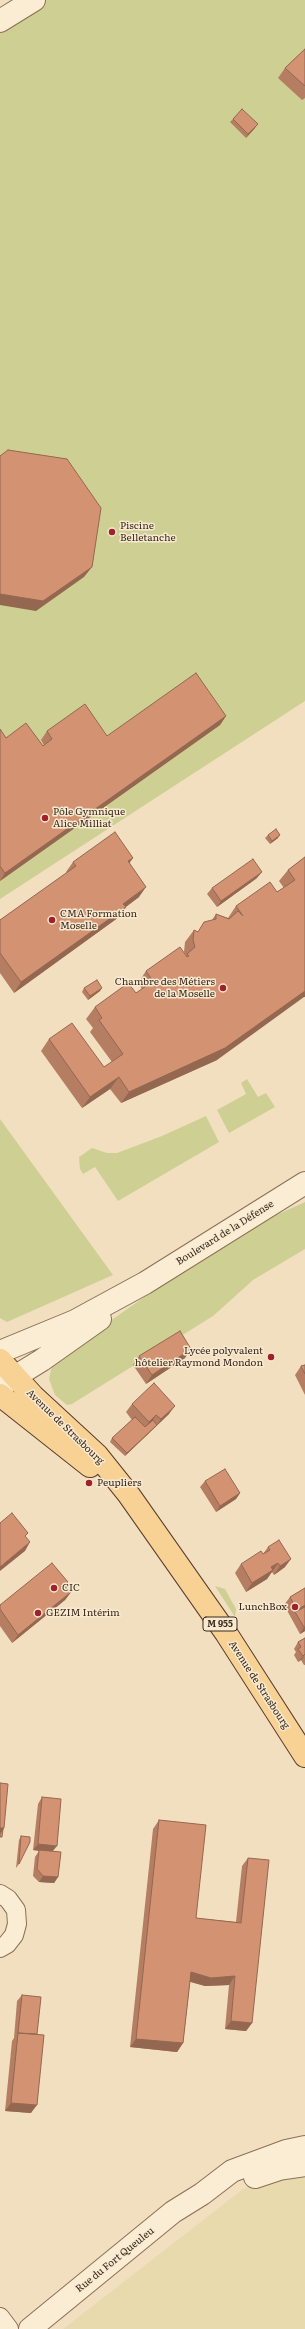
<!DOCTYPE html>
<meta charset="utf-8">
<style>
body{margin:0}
canvas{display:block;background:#f1dfc0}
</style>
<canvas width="305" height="2329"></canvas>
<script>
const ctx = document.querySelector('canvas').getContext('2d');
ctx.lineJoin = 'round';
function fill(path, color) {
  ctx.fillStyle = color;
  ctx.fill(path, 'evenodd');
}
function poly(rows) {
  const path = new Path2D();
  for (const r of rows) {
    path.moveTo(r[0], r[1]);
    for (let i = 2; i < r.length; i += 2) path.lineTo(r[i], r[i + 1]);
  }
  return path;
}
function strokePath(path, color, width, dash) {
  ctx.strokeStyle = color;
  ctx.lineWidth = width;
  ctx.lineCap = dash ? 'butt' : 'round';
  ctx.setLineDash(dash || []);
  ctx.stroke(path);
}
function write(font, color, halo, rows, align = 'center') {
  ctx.font = font + ' Literata,serif';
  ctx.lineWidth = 3;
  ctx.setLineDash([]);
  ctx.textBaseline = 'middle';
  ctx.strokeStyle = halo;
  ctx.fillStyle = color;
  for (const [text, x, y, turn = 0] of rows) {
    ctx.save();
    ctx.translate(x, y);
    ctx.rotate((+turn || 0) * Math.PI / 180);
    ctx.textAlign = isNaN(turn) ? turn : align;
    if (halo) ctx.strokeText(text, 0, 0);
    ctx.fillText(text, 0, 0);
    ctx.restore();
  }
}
const farmland = poly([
 [305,2165,305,2329,63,2329,243,2189]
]);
const green = poly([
 [34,0,305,0,305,701,0,899,0,21],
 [247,1079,258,1097,266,1093,275,1107,229,1133,217,1110,246,1094,241,1083],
 [206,1116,219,1142,118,1201,95,1167,83,1174,80,1169,79,1157,92,1148,107,1153,117,1153,162,1136],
 [0,1119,113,1275,7,1322,0,1318],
 [305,1202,305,1249,253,1280,213,1316,72,1404,67,1405,55,1395,49,1379,53,1361,200,1258,256,1224],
 [215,1586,225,1589,236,1609,235,1617]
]);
const minor = poly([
 [0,1894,8,1899,16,1910,17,1924,14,1935,7,1944,0,1948],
 [0,2317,9,2329]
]);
const tertiary = poly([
 [0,21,34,0],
 [0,1352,75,1321,145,1283,305,1183],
 [0,1386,42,1360,100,1319],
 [255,2177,279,2169,305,2165],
 [30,2329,173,2212,202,2194,232,2171,286,2151,305,2147]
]);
const primary = poly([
 [0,1360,33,1396,97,1455,129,1495,226,1633,305,1756],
 [0,1395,90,1466]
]);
const wall = poly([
 [305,49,305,98,302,100,278,78,285,68],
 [233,119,255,128,246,138,230,122],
 [226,716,220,725,0,881,0,729,6,738,43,746,44,745,41,740,47,731,107,736],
 [268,835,278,838,270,844,265,838],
 [305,857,217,1060,121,1103,110,1089,82,1108,41,1051,49,1039,104,1067,112,1062,90,1032,93,1028,86,1019,95,1007,136,993,142,989,138,983,146,971,186,955,184,952,185,942,194,930,198,932,212,920,216,914,228,918,236,906,277,892,284,888,279,881,288,870],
 [73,862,139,897,126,907,119,917,14,993,0,973,0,920,67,873,66,872],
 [257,878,217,907,207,894,212,888],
 [84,988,100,991,88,1000,82,992],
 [139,1356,185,1358,146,1384,133,1365],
 [305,1365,305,1395,295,1375,301,1366],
 [132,1404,169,1414,125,1456,110,1442,112,1438,132,1420,126,1412],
 [205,1481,240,1493,236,1499,216,1512,200,1487],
 [268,1547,285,1567,274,1575,272,1572,267,1579,246,1592,235,1573,241,1564,263,1554],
 [68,1582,66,1586,71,1592,65,1600,12,1643,0,1626,0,1605],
 [305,1588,305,1631,300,1634,284,1605,290,1597],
 [305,1638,305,1665,304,1665,301,1660,298,1662,294,1655,296,1652,294,1649,298,1642],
 [42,1797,58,1877,54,1883,39,1882,33,1876,35,1857,39,1851,33,1850,38,1804],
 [159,1820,196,1918,236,1922,242,1866,248,1858,252,2023,246,2031,225,2029,229,1985,205,1986,190,1982,183,2043,177,2052,130,2047,153,1829],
 [21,1836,19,1864,16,1868,19,1840],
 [22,1995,37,2034,31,2113,5,2111,12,2041,14,2038,17,2001]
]);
const shadedWall = poly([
 [258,124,255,128,246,138,248,134],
 [92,567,84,577,36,611,0,605,0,594],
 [226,716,220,725,0,881,5,873],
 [280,835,278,838,270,844,272,841],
 [133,858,126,868,128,861],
 [262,872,257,878,217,907,221,901],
 [146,887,139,897,116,914,123,904],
 [126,907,119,917,14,993,21,982],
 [102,988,100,991,88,1000,90,996],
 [305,991,305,997,304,997,217,1060,121,1103,129,1092],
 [119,1077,110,1089,82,1108,90,1097],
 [191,1349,185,1358,146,1384,152,1375],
 [175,1406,169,1414,125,1456,127,1453,157,1425,161,1419],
 [156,1415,150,1424,143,1431,149,1422],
 [240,1493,236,1499,216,1512,220,1506],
 [30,1542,25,1551,0,1571,0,1567],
 [291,1559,285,1567,274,1575,280,1566],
 [278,1563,267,1579,246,1592,252,1583,271,1567],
 [71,1592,65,1600,12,1643,18,1635],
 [305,1605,305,1610,295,1612,297,1610],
 [304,1627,305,1627,305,1631,300,1634],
 [305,1654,301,1660,298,1662,303,1656],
 [0,1828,4,1828,0,1834],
 [38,1844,57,1846,52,1852,33,1850],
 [43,1876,58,1877,54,1883,39,1882],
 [191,1972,235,1976,229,1985,205,1986,185,1980],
 [231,2021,252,2023,246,2031,225,2029],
 [136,2039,183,2043,177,2052,130,2047],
 [11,2103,37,2105,31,2113,5,2111]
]);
const building = poly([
 [305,49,305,86,285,68,305,49],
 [242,109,258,124,248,134,233,119,242,109],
 [8,450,67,459,101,508,92,567,43,601,0,594,0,456,8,450],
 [196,673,226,716,5,873,0,866,0,729,6,738,26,723,43,746,52,739,47,731,85,704,107,736,196,673],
 [276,829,280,835,272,841,268,835,276,829],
 [115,832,133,858,128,861,146,887,123,904,126,907,21,982,0,953,0,920,76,866,73,862,115,832],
 [305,857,305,991,225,1048,129,1092,119,1077,90,1097,49,1039,72,1023,104,1067,123,1054,99,1020,102,1018,95,1007,128,983,136,993,153,981,146,971,180,947,187,957,189,956,187,954,195,947,193,940,194,930,198,932,204,922,216,919,216,914,229,919,238,911,243,916,236,906,270,882,277,892,295,880,288,870,305,857],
 [253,859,262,872,221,901,212,888,253,859],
 [97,980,102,988,90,996,84,988,97,980],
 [180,1331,191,1349,152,1375,139,1356,180,1331],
 [305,1365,305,1374,301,1366,305,1365],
 [154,1383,175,1406,161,1419,156,1415,149,1422,132,1404,154,1383],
 [135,1417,145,1427,153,1420,157,1425,127,1453,112,1438,135,1417],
 [225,1469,240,1493,220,1506,205,1481,225,1469],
 [12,1513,28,1533,25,1536,30,1542,0,1567,0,1523,12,1513],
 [279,1540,291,1559,280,1566,278,1563,271,1567,273,1570,252,1583,241,1564,261,1551,263,1554,270,1550,268,1547,279,1540],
 [52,1563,68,1582,65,1585,71,1592,18,1635,0,1609,0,1605,52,1563],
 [305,1588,305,1605,297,1610,290,1597,305,1588],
 [305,1607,305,1627,304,1627,295,1612,305,1607],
 [305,1638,305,1654,303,1656,298,1649,301,1647,298,1642,305,1638],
 [0,1783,8,1784,4,1828,0,1828,0,1783],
 [42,1797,61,1799,57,1846,38,1844,42,1797],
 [159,1820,206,1825,196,1918,241,1923,248,1858,269,1860,252,2023,231,2021,235,1976,211,1978,191,1972,183,2043,136,2039,159,1820],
 [3,1829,2,1837,0,1837,0,1834,3,1829],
 [21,1836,30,1837,30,1842,19,1864,21,1836],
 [39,1850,61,1852,58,1877,43,1876,37,1869,39,1850],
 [22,1995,41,1997,37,2034,18,2033,22,1995],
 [18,2033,44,2035,37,2105,11,2103,18,2033]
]);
const markers = [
 [112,532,4,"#a0212c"],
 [45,818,4,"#a0212c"],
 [52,920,4,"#a0212c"],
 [223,988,4,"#a0212c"],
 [271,1357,4,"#a0212c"],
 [89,1483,4,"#a0212c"],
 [54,1588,4,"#a0212c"],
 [295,1607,4,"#a0212c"],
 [38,1613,4,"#a0212c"]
];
const shields = [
 [220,1624,34]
];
const shieldNames = [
 ["M 955",220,1624]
];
const poiNames = [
 ["Piscine",120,526],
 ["Belletanche",120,538],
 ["Pôle Gymnique",53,812],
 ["Alice Milliat",53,824],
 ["CMA Formation",60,914],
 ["Moselle",60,926],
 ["Chambre des Métiers",215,982,"right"],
 ["de la Moselle",215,994,"right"],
 ["Lycée polyvalent",263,1351,"right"],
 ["hôtelier Raymond Mondon",263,1363,"right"],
 ["Peupliers",97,1483],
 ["CIC",62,1588],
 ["LunchBox",287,1607,"right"],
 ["GEZIM Intérim",46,1613]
];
const streetNames = [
 ["Boulevard de la Défense",225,1233,-32],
 ["Avenue de Strasbourg",65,1427,44],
 ["Avenue de Strasbourg",259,1685,57],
 ["Rue du Fort Queuleu",115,2260,-39]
];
fill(farmland, '#e8daad');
fill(green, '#ced093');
strokePath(minor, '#8c6f56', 20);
strokePath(tertiary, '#8c6f56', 24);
strokePath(primary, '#593d2b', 24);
strokePath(minor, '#fbedd4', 18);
strokePath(tertiary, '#fbedd4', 22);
strokePath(primary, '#f8d195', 22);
fill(wall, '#b57e63');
fill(shadedWall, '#946750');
fill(building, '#d39373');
strokePath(building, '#946750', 1);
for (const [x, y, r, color] of markers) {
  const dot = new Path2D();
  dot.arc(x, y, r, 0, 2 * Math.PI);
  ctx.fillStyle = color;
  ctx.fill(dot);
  strokePath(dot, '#f8ead0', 1.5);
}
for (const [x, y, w] of shields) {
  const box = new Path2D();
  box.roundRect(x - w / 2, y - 7, w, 14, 3);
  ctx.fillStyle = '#f8ead0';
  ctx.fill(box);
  strokePath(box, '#3a281c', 1);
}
write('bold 9px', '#3a281c', null, shieldNames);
write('10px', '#3a281c', '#f8ead0', poiNames, 'left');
write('10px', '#3a281c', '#f8ead0', streetNames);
</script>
